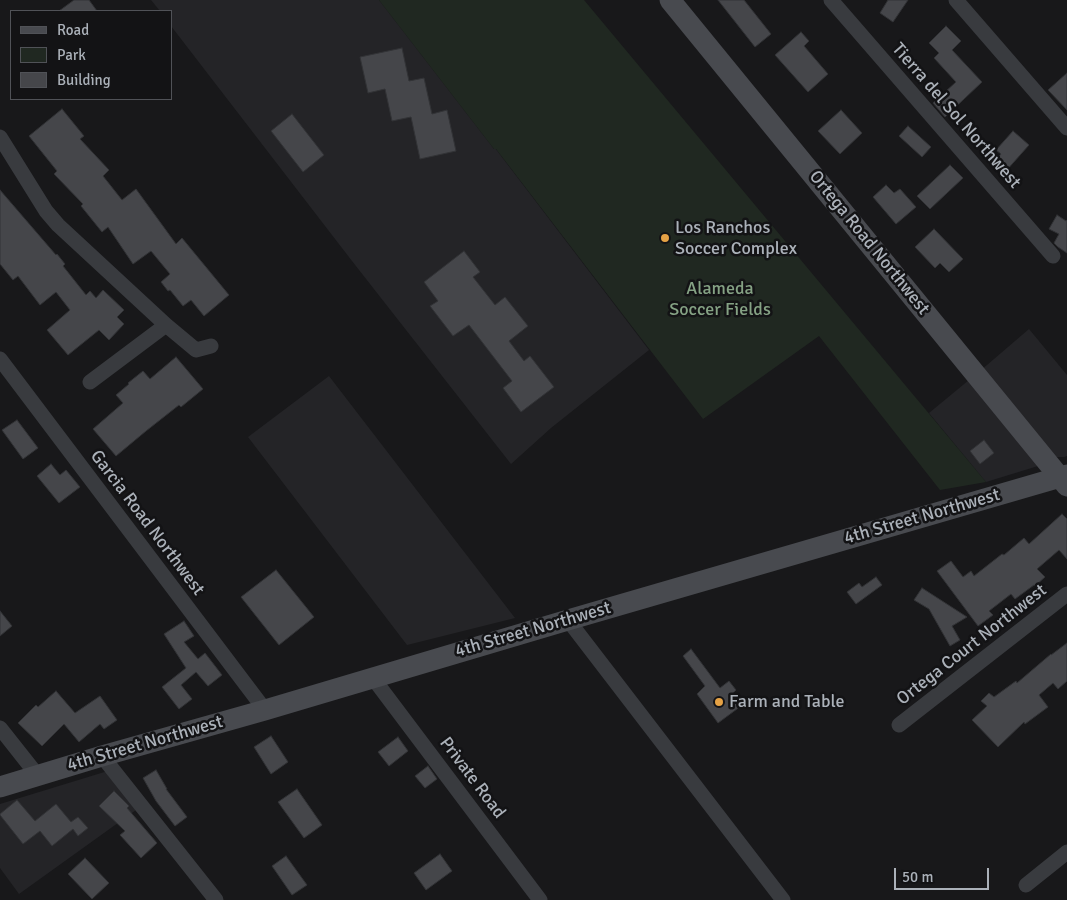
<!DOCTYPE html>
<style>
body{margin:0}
#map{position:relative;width:1067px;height:900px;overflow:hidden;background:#18181a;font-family:Signika,sans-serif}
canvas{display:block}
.legend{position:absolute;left:10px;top:10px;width:162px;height:90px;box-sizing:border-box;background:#131315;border:1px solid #505257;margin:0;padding:6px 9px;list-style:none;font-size:15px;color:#abb1b9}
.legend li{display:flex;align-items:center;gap:10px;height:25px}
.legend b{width:25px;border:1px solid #505257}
.scale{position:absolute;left:894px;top:868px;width:95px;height:22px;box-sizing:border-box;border:2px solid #abb1b9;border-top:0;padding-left:6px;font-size:15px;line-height:18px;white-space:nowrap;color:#abb1b9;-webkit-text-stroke:4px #131315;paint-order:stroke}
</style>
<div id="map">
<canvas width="1067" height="900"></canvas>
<ul class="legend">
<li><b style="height:6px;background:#484a4f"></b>Road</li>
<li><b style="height:14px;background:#202821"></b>Park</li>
<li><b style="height:14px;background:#45464a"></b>Building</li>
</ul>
<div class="scale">50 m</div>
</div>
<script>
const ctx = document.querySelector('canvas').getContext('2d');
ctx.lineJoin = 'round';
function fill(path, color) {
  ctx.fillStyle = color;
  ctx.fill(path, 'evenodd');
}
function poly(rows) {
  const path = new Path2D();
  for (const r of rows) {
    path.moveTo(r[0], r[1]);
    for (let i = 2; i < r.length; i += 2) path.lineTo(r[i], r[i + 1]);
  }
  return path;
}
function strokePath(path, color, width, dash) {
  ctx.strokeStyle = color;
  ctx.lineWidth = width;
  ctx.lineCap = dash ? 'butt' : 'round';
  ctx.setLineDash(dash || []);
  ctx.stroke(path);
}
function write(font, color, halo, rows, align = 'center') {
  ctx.font = font + ' Signika,sans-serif';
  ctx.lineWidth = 5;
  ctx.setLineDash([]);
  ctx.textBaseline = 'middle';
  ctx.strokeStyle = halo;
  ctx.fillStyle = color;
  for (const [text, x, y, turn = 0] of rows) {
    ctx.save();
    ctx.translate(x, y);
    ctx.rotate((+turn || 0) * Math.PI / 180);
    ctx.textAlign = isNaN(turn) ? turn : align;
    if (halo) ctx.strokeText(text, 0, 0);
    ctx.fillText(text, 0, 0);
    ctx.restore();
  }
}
const built = poly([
 [151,0,379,0,494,149,495,148,649,350,551,428,511,464,352,261,171,26,171,11,160,11],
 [1029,329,1067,375,1067,456,1064,457,1051,457,980,371],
 [329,376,515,618,407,645,248,437],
 [969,380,1038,466,986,482,929,413],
 [111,770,136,810,19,894,0,868,0,804]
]);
const green = poly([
 [379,0,584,0,986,482,940,490,819,336,703,419,496,149,494,149]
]);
const building = poly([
 [74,0,89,0,97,11,59,11,74,0],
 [718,0,744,0,771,34,755,47,718,0],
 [888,0,908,0,893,22,880,13,888,0],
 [946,26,961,41,952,50,982,82,945,117,933,103,956,82,934,58,939,53,929,43,946,26],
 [801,32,809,41,804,46,828,74,808,92,775,55,801,32],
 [402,48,409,81,424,78,432,114,447,110,456,151,420,159,411,117,392,121,385,89,368,93,360,57,402,48],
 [1067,73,1067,110,1048,90,1067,73],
 [62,109,84,136,80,139,109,170,103,176,122,200,136,189,176,244,182,238,229,295,204,316,191,300,183,306,170,290,168,291,161,282,170,274,151,251,133,264,108,227,102,232,81,206,83,204,54,174,57,171,29,136,62,109],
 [841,110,862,133,840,154,818,131,841,110],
 [292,114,324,155,303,172,271,131,292,114],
 [908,126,931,147,922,157,899,136,908,126],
 [1013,131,1029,145,1005,172,994,162,1001,154,996,150,1013,131],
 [950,165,963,178,930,209,917,196,950,165],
 [886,185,894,193,900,189,916,207,896,224,873,197,886,185],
 [0,190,56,255,57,254,65,264,63,266,86,295,90,291,96,298,103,290,124,310,117,317,124,324,109,340,99,330,68,355,47,330,70,310,56,292,40,305,18,276,13,280,0,264,0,190],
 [1057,215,1066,221,1067,220,1067,253,1058,247,1054,243,1059,234,1049,229,1057,215],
 [934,229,963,259,949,272,940,263,935,268,915,247,934,229],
 [464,251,480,272,473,277,495,305,505,297,528,326,509,341,524,361,530,356,554,387,521,412,503,388,512,381,469,325,453,336,430,306,438,301,424,282,464,251],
 [176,357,203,389,181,407,179,405,146,431,116,456,93,429,123,403,116,395,129,384,128,383,143,371,150,379,176,357],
 [17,420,38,448,23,459,2,430,17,420],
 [984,440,994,453,980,464,970,451,984,440],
 [51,464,60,475,66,470,80,487,59,503,37,476,51,464],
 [1062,514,1067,519,1067,559,1059,550,1037,569,1045,577,1035,586,1034,585,1015,599,1011,594,989,611,993,615,978,626,937,571,951,561,963,577,971,571,974,576,1002,554,1004,555,1024,538,1029,544,1062,514],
 [276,570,314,617,279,645,241,597,276,570],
 [876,577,882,585,856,604,847,592,859,583,862,587,876,577],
 [922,588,967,617,952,626,960,640,950,646,929,609,914,600,922,588],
 [0,611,12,626,0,636,0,611],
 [184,621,194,636,184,642,198,659,205,653,222,675,208,686,196,672,181,685,192,699,179,709,162,687,186,668,164,634,184,621],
 [1067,643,1067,681,1058,689,1053,683,1039,695,1048,707,1025,724,1024,722,998,747,972,720,987,706,981,701,989,693,994,697,1016,681,1017,683,1051,654,1051,655,1067,643],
 [691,649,720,688,729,681,736,690,733,693,741,706,718,723,697,694,705,686,683,656,691,649],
 [56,691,75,713,100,696,117,720,104,729,100,724,79,742,64,724,42,746,18,723,36,705,38,707,56,691],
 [271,736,288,762,271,774,254,747,271,736],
 [398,737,408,751,389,766,378,752,398,737],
 [428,766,437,779,425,788,415,776,428,766],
 [156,770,167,789,166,789,187,817,175,826,156,801,143,778,156,770],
 [297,789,322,825,304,838,278,802,297,789],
 [114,791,129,806,127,808,157,843,141,858,120,835,125,831,99,806,114,791],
 [17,800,35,821,56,804,71,822,78,817,88,828,78,836,73,829,52,846,40,831,23,844,0,815,0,814,17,800],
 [440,854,452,871,426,890,414,873,440,854],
 [286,856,307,885,292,895,272,866,286,856],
 [85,858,109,883,92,899,68,874,85,858]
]);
const street = poly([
 [831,0,1053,256],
 [956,0,1067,128],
 [0,137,46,211,58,225,166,325,196,350,211,346],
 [0,359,265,710],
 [90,382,166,325],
 [568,620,783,900],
 [373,678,540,900],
 [899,725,1067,594],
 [0,728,38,776],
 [102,756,216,900],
 [1026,885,1067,852]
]);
const secondary = poly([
 [670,0,1067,486],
 [0,787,102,756,265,710,568,620,1067,475]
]);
const markers = [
 [665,238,5,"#e5a245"],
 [719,702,5,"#e5a245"]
];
const streetNames = [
 ["Tierra del Sol Northwest",956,116,49],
 ["Ortega Road Northwest",869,243,51],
 ["4th Street Northwest",922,517,-16],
 ["Garcia Road Northwest",147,523,53],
 ["4th Street Northwest",533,630,-16],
 ["Ortega Court Northwest",972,645,-38],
 ["4th Street Northwest",145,744,-16],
 ["Private Road",472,778,53]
];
const poiNames = [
 ["Los Ranchos",675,228],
 ["Soccer Complex",675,249],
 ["Farm and Table",729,702]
];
const parkNames = [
 ["Alameda",720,289],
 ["Soccer Fields",720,310]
];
fill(built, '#242427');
fill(green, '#202821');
fill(building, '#45464a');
strokePath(building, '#323336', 1);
strokePath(street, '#393b3f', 15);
strokePath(secondary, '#484a4f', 21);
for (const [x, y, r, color] of markers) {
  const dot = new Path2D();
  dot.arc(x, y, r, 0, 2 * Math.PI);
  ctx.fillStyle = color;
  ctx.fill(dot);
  strokePath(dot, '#131315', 2);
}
write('18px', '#abb1b9', '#131315', streetNames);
write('18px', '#abb1b9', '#131315', poiNames, 'left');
write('18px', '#85a284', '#131315', parkNames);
</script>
